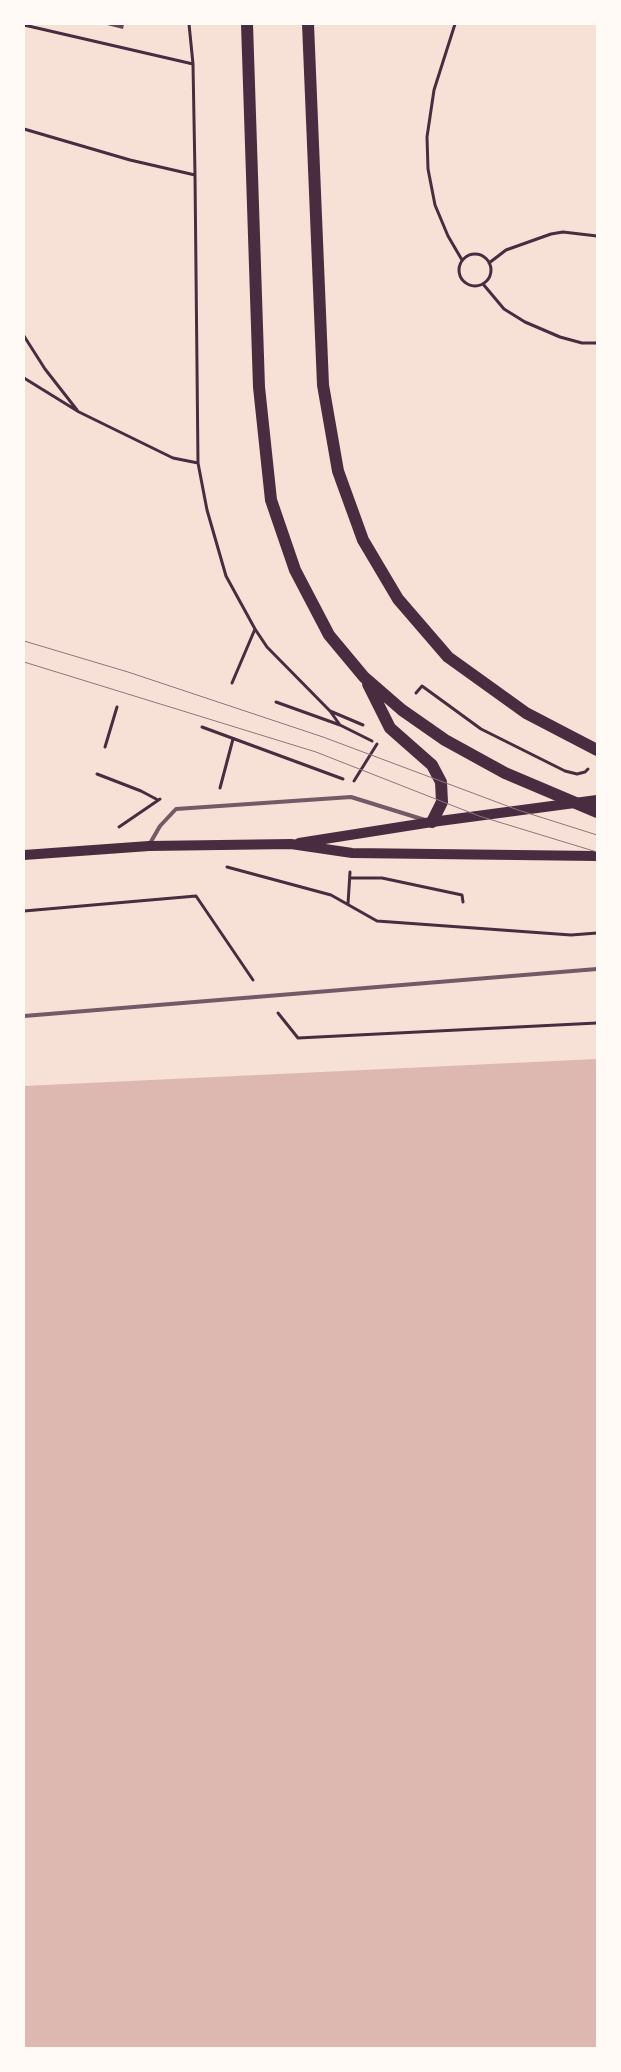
<!DOCTYPE html>
<style>
body{margin:0}
#map{position:relative;width:621px;height:2072px;overflow:hidden;background:#f7e1d7;font-family:Rubik,sans-serif}
canvas{display:block}
.frame{position:absolute;inset:0;border:25px solid #fffaf5;pointer-events:none}
</style>
<div id="map">
<canvas width="621" height="2072"></canvas>
<div class="frame"></div>
</div>
<script>
const ctx = document.querySelector('canvas').getContext('2d');
ctx.lineJoin = 'round';
function fill(path, color) {
  ctx.fillStyle = color;
  ctx.fill(path, 'evenodd');
}
function poly(rows) {
  const path = new Path2D();
  for (const r of rows) {
    if (r.length === 3) {
      path.moveTo(r[0] + r[2], r[1]);
      path.arc(r[0], r[1], r[2], 0, 2 * Math.PI);
      continue;
    }
    path.moveTo(r[0], r[1]);
    for (let i = 2; i < r.length; i += 2) path.lineTo(r[i], r[i + 1]);
  }
  return path;
}
function strokePath(path, color, width, dash) {
  ctx.strokeStyle = color;
  ctx.lineWidth = width;
  ctx.lineCap = dash ? 'butt' : 'round';
  ctx.setLineDash(dash || []);
  ctx.stroke(path);
}
const water = poly([
 [597,1059,597,2048,24,2048,24,1086]
]);
const building = poly([
 [103,24,124,24,123,29]
]);
const path = poly([
 [189,24,193,64,195,175,198,463,207,510,226,576,255,629,267,647,330,711,340,725],
 [455,24,434,90,427,137,428,169,435,205,448,236,462,260],
 [24,25,193,64],
 [24,129,130,160,195,175],
 [475,270,16],
 [489,263,506,250,551,234,563,232,597,236],
 [483,284,504,309,525,322,560,337,582,343,597,343],
 [24,336,45,369,77,410],
 [24,378,79,412,173,458,198,463],
 [232,683,255,629],
 [416,693,422,686,481,729,565,771,577,774,585,772,588,769],
 [276,702,340,725,372,741],
 [330,711,363,725],
 [202,727,343,779],
 [105,747,117,707],
 [97,774,141,791,158,800],
 [354,781,377,744],
 [220,788,233,739],
 [119,827,160,799],
 [227,867,331,895,377,921,571,935,597,933],
 [350,878,382,878,462,895,463,902],
 [348,904,350,872],
 [24,911,196,896,253,980],
 [278,1013,298,1038,597,1023]
]);
const service = poly([
 [149,845,160,826,176,809,351,797,425,820],
 [24,1016,597,969]
]);
const secondary = poly([
 [299,843,432,822,597,800],
 [24,855,149,846,291,844,352,853,597,856]
]);
const primary = poly([
 [247,24,259,387,271,500,295,570,329,635,364,677,402,710,445,740,505,773,597,812],
 [308,24,323,385,338,471,363,540,398,599,448,657,526,713,597,750],
 [368,684,390,728,432,765,441,782,442,802,432,822]
]);
const tram = poly([
 [24,641,128,672,323,737,518,810,597,835],
 [24,662,316,752,479,816,597,852]
]);
fill(water, '#dcb8b0');
fill(building, '#644757');
strokePath(path, '#4a2c40', 3);
strokePath(service, '#755966', 4);
strokePath(secondary, '#4a2c40', 10);
strokePath(primary, '#4a2c40', 12);
strokePath(tram, '#8f747c', 1);
</script>
